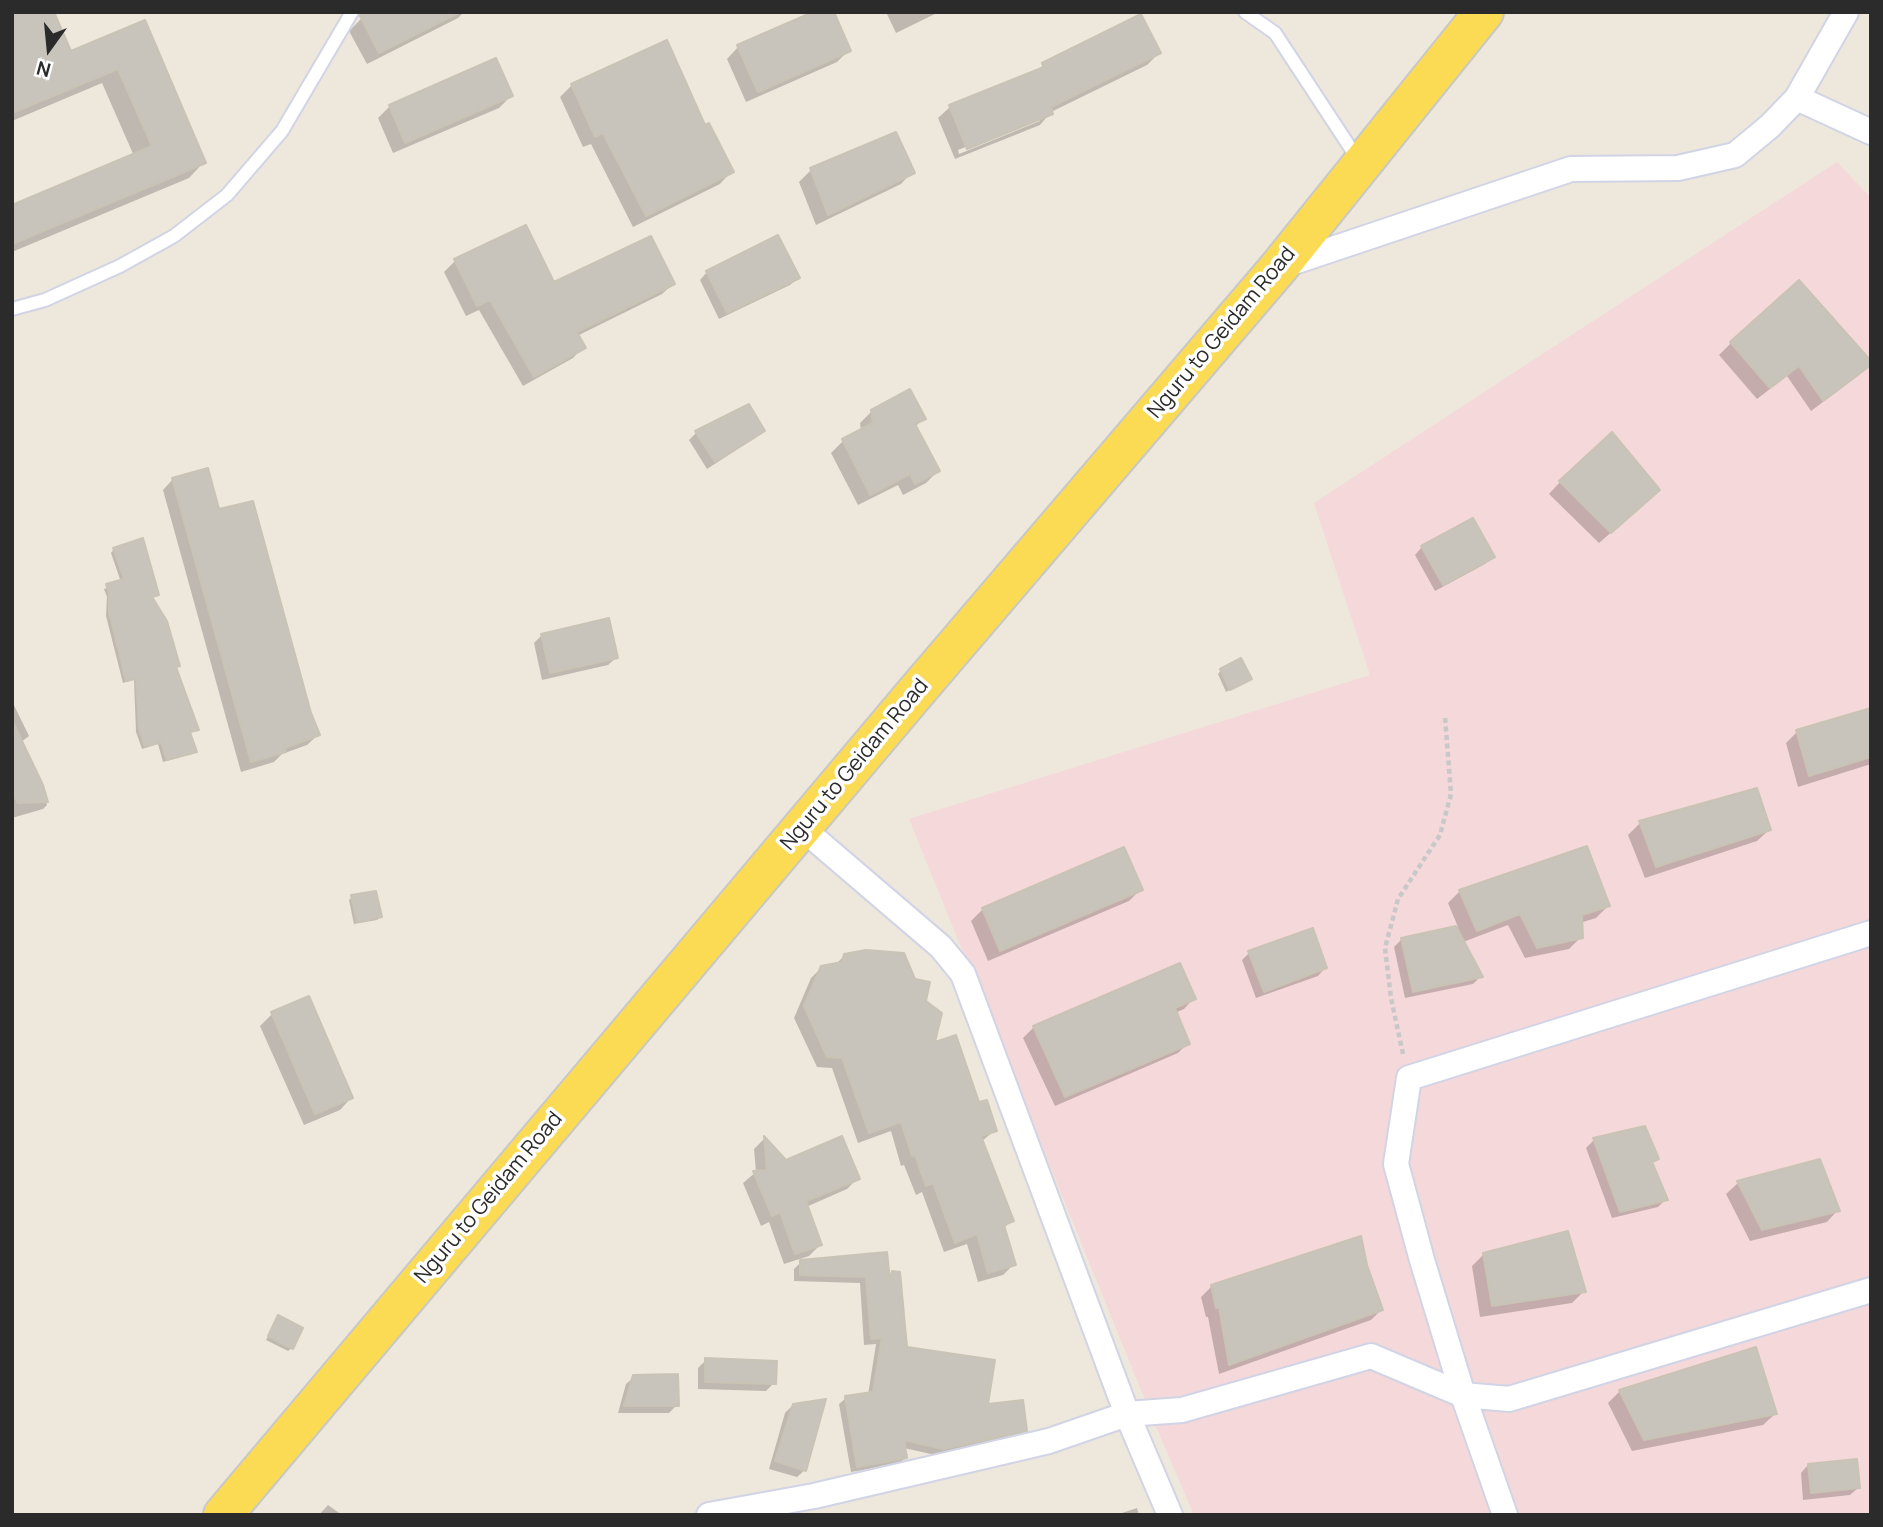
<!DOCTYPE html>
<style>
body{margin:0}
#map{position:relative;width:1883px;height:1527px;overflow:hidden;background:#eee7dc;font-family:Manrope,sans-serif}
canvas{display:block}
.frame{position:absolute;inset:0;border:14px solid #2b2b2b;pointer-events:none}
.north{position:absolute;left:14px;top:14px;width:70px;height:70px;-webkit-text-stroke:5px #fff;paint-order:stroke;rotate:195deg;font-size:19px;font-weight:700;line-height:28px;text-align:center;color:#2b2b2b}
.north::after{content:'';display:block;margin:auto;width:24px;height:32px;background:#2b2b2b;clip-path:polygon(50% 0,100% 100%,50% 72%,0 100%)}
</style>
<div id="map">
<canvas width="1883" height="1527"></canvas>
<div class="frame"></div>
<div class="north">N</div>
</div>
<script>
const ctx = document.querySelector('canvas').getContext('2d');
ctx.lineJoin = 'round';
function fill(path, color) {
  ctx.fillStyle = color;
  ctx.fill(path, 'evenodd');
}
function poly(rows) {
  const path = new Path2D();
  for (const r of rows) {
    path.moveTo(r[0], r[1]);
    for (let i = 2; i < r.length; i += 2) path.lineTo(r[i], r[i + 1]);
  }
  return path;
}
function strokePath(path, color, width, dash) {
  ctx.strokeStyle = color;
  ctx.lineWidth = width;
  ctx.lineCap = dash ? 'butt' : 'round';
  ctx.setLineDash(dash || []);
  ctx.stroke(path);
}
function write(font, color, halo, rows, align = 'center') {
  ctx.font = font + ' Manrope,sans-serif';
  ctx.lineWidth = 7;
  ctx.setLineDash([]);
  ctx.textBaseline = 'middle';
  ctx.strokeStyle = halo;
  ctx.fillStyle = color;
  for (const [text, x, y, turn = 0] of rows) {
    ctx.save();
    ctx.translate(x, y);
    ctx.rotate((+turn || 0) * Math.PI / 180);
    ctx.textAlign = isNaN(turn) ? turn : align;
    if (halo) ctx.strokeText(text, 0, 0);
    ctx.fillText(text, 0, 0);
    ctx.restore();
  }
}
const medical = poly([
 [1837,162,1871,198,1871,1515,1194,1515,1154,1422,909,819,1370,675,1314,503]
]);
const shadow = poly([
 [374,12,464,12,458,18,367,64,349,31,361,19],
 [886,12,939,12,896,33],
 [12,17,70,53,144,23,204,162,189,178,12,252,12,206,134,156,102,83,12,121],
 [738,47,849,50,837,62,746,102,727,59],
 [1159,53,1147,65,1051,112,1040,125,955,159,938,118,950,107,1036,72,1043,65],
 [1040,118,1040,121,959,154,958,150],
 [572,85,704,127,731,172,720,184,633,227,591,144,583,147,560,97],
 [511,96,499,108,393,153,378,118,390,106],
 [811,170,912,172,901,184,816,225,799,182],
 [455,261,553,285,673,284,662,294,577,336,583,347,573,358,523,386,479,310,466,316,444,272],
 [707,272,798,278,790,285,719,319,700,280],
 [1731,343,1871,364,1859,375,1811,411,1787,376,1757,399,1719,355],
 [872,411,923,419,915,427,938,471,926,483,903,495,898,485,858,505,831,453,843,441,861,431,860,423],
 [763,430,755,438,707,469,689,440,696,433],
 [173,479,218,511,318,735,307,745,282,754,274,762,241,772,163,490],
 [1560,482,1646,502,1599,543,1549,494],
 [1422,547,1492,557,1485,564,1435,591,1415,555],
 [114,549,157,594,151,599,178,665,175,668,197,729,189,734,195,751,191,754,163,762,158,744,142,749,136,732,134,680,123,683,106,616,107,597,104,589,121,582,111,553],
 [542,635,616,658,608,665,542,680,534,643],
 [1221,670,1249,679,1226,692,1218,674],
 [12,701,29,736,21,742,42,786,47,805,43,809,12,818],
 [1871,709,1871,764,1798,787,1786,743,1797,732],
 [1640,823,1769,830,1757,841,1645,878,1628,835],
 [1123,849,1141,889,1129,901,988,961,971,921,983,909],
 [1460,891,1608,906,1596,918,1580,923,1581,937,1569,949,1525,958,1508,925,1463,942,1481,976,1473,984,1405,998,1394,947,1402,939,1458,927,1448,903],
 [352,897,380,917,377,920,354,924,349,900],
 [1249,953,1325,968,1318,976,1256,998,1242,960],
 [845,955,924,1002,932,1045,978,1104,995,1130,981,1142,1012,1220,1003,1229,1014,1264,1003,1275,978,1282,967,1244,944,1252,922,1192,916,1195,904,1165,901,1166,891,1131,858,1143,832,1068,817,1067,794,1018,811,978,822,967,835,965],
 [1179,965,1194,998,1184,1009,1175,1013,1188,1043,1178,1053,1055,1106,1023,1038,1034,1027],
 [308,998,351,1098,340,1110,304,1125,260,1026,272,1014],
 [764,1139,786,1162,858,1178,847,1189,806,1207,820,1245,809,1256,784,1264,769,1222,761,1226,743,1183,756,1172,754,1149],
 [1594,1140,1657,1159,1651,1164,1666,1199,1658,1207,1612,1218,1586,1148],
 [1738,1183,1838,1210,1827,1222,1750,1241,1726,1194],
 [1484,1254,1584,1291,1572,1303,1480,1317,1472,1266],
 [801,1262,888,1277,892,1273,906,1348,986,1406,1026,1430,1019,1437,935,1455,904,1448,906,1457,899,1464,851,1472,839,1404,846,1398,868,1395,876,1344,864,1345,860,1283,794,1281,794,1269],
 [1212,1286,1381,1310,1371,1320,1219,1374,1208,1317,1206,1317,1201,1297],
 [278,1317,292,1348,288,1351,266,1340],
 [706,1360,774,1383,766,1391,698,1389,698,1368],
 [634,1377,677,1405,669,1413,618,1413,626,1384],
 [1620,1391,1775,1414,1763,1425,1632,1451,1608,1403],
 [793,1405,805,1470,797,1477,769,1469,785,1413],
 [1808,1465,1858,1488,1850,1495,1803,1500,1801,1473],
 [328,1505,342,1515,319,1515],
 [1137,1508,1139,1515,1116,1515]
]);
const building = poly([
 [12,12,54,12,71,51,145,20,206,163,12,244,12,205,152,146,118,69,12,113,12,12],
 [361,12,460,12,379,53,360,16,361,12],
 [813,12,834,12,851,51,758,92,737,45,813,12],
 [1141,14,1161,53,1051,107,1053,114,967,149,949,105,1044,67,1042,63,1141,14],
 [667,40,705,125,709,123,734,172,646,216,603,133,595,137,571,84,667,40],
 [496,58,513,96,405,143,389,105,496,58],
 [896,132,915,173,828,215,810,168,896,132],
 [526,225,554,282,651,236,675,284,577,332,586,348,534,377,490,300,477,306,454,259,526,225],
 [778,235,800,278,727,313,706,271,778,235],
 [1799,280,1871,361,1871,365,1823,401,1799,366,1770,388,1730,342,1799,280],
 [910,389,926,419,915,424,940,471,915,484,910,474,870,495,842,439,873,423,871,410,910,389],
 [749,404,765,431,715,462,695,431,749,404],
 [1612,432,1660,490,1611,533,1559,481,1612,432],
 [208,468,219,509,253,501,311,713,320,735,285,748,286,752,251,762,172,478,208,468],
 [1473,518,1495,557,1443,585,1421,546,1473,518],
 [143,538,159,595,152,597,167,621,180,666,176,667,199,730,190,732,197,752,167,760,161,742,145,747,139,728,136,678,126,681,109,612,109,593,106,584,124,579,113,548,143,538],
 [609,618,618,658,550,673,541,634,609,618],
 [1241,658,1252,679,1230,690,1220,669,1241,658],
 [1871,708,1871,757,1809,776,1796,730,1871,708],
 [12,720,43,785,48,802,18,803,12,792,12,720],
 [1757,788,1771,830,1656,867,1639,821,1757,788],
 [1587,846,1610,906,1582,915,1583,938,1537,948,1520,914,1477,931,1459,890,1587,846],
 [1124,847,1143,890,1000,951,982,908,1124,847],
 [376,891,382,917,357,922,351,895,376,891],
 [1456,926,1483,977,1413,992,1401,938,1456,926],
 [1313,928,1327,968,1264,992,1248,951,1313,928],
 [866,950,904,953,915,979,930,982,926,1001,942,1013,935,1042,956,1035,979,1102,987,1100,997,1131,981,1136,1014,1221,1004,1225,1016,1265,988,1273,977,1234,955,1243,933,1183,926,1186,915,1155,912,1156,901,1122,869,1133,842,1058,827,1057,804,1006,821,966,842,962,844,954,866,950],
 [1180,963,1196,999,1175,1008,1190,1044,1065,1097,1033,1026,1180,963],
 [309,996,353,1098,315,1114,271,1012,309,996],
 [1645,1126,1659,1159,1652,1162,1668,1200,1620,1212,1593,1138,1645,1126],
 [764,1136,786,1160,842,1136,860,1179,806,1201,822,1245,795,1254,780,1212,772,1216,753,1171,767,1170,764,1136],
 [1820,1159,1840,1211,1762,1230,1737,1181,1820,1159],
 [1568,1231,1586,1292,1492,1306,1483,1253,1568,1231],
 [1361,1236,1367,1265,1383,1310,1229,1365,1219,1307,1216,1308,1211,1285,1361,1236],
 [887,1252,890,1281,892,1271,900,1272,907,1347,995,1360,988,1404,1023,1400,1027,1431,943,1449,904,1440,907,1458,857,1467,845,1396,873,1392,882,1338,871,1339,866,1277,800,1275,800,1260,887,1252],
 [278,1315,303,1328,293,1349,268,1336,278,1315],
 [1756,1347,1777,1414,1644,1440,1619,1390,1756,1347],
 [705,1358,777,1361,776,1384,705,1382,705,1358],
 [678,1374,679,1406,624,1406,633,1375,678,1374],
 [826,1399,806,1471,775,1461,793,1404,826,1399],
 [1857,1459,1860,1488,1811,1493,1808,1464,1857,1459]
]);
const path = poly([
 [1403,1054,1391,998,1385,948,1398,899,1440,835,1451,794,1445,717]
]);
const lane = poly([
 [1245,12,1275,33,1359,161],
 [12,309,45,300,120,266,174,236,227,195,282,131,352,12]
]);
const street = poly([
 [1797,98,1871,132],
 [1282,266,1571,169,1678,168,1735,155,1770,126,1797,98,1846,12],
 [802,828,941,947,963,974,1127,1414,1170,1515],
 [709,1515,814,1496,1049,1441,1127,1414,1182,1410,1371,1356,1463,1395,1509,1399,1871,1290],
 [1505,1515,1463,1395,1422,1260,1396,1164,1409,1078,1871,933]
]);
const primary = poly([
 [223,1515,916,692,1279,267,1484,12]
]);
const streetNames = [
 ["Nguru to Geidam Road",1222,333,-50],
 ["Nguru to Geidam Road",855,765,-50],
 ["Nguru to Geidam Road",489,1198,-50]
];
fill(medical, '#f5d8d9');
fill(shadow, '#0003');
fill(building, '#c9c4bb');
strokePath(building, '#c9c3b5', 2);
strokePath(lane, '#d1d4e5', 16);
strokePath(street, '#d1d4e5', 28);
strokePath(primary, '#c8c8c8', 42);
strokePath(path, '#c8c8c8', 4.5, [5, 3.5]);
strokePath(lane, '#fff', 12);
strokePath(street, '#fff', 24);
strokePath(primary, '#fbdb54', 38);
write('21px', '#2b2b2b', '#fff', streetNames);
</script>
